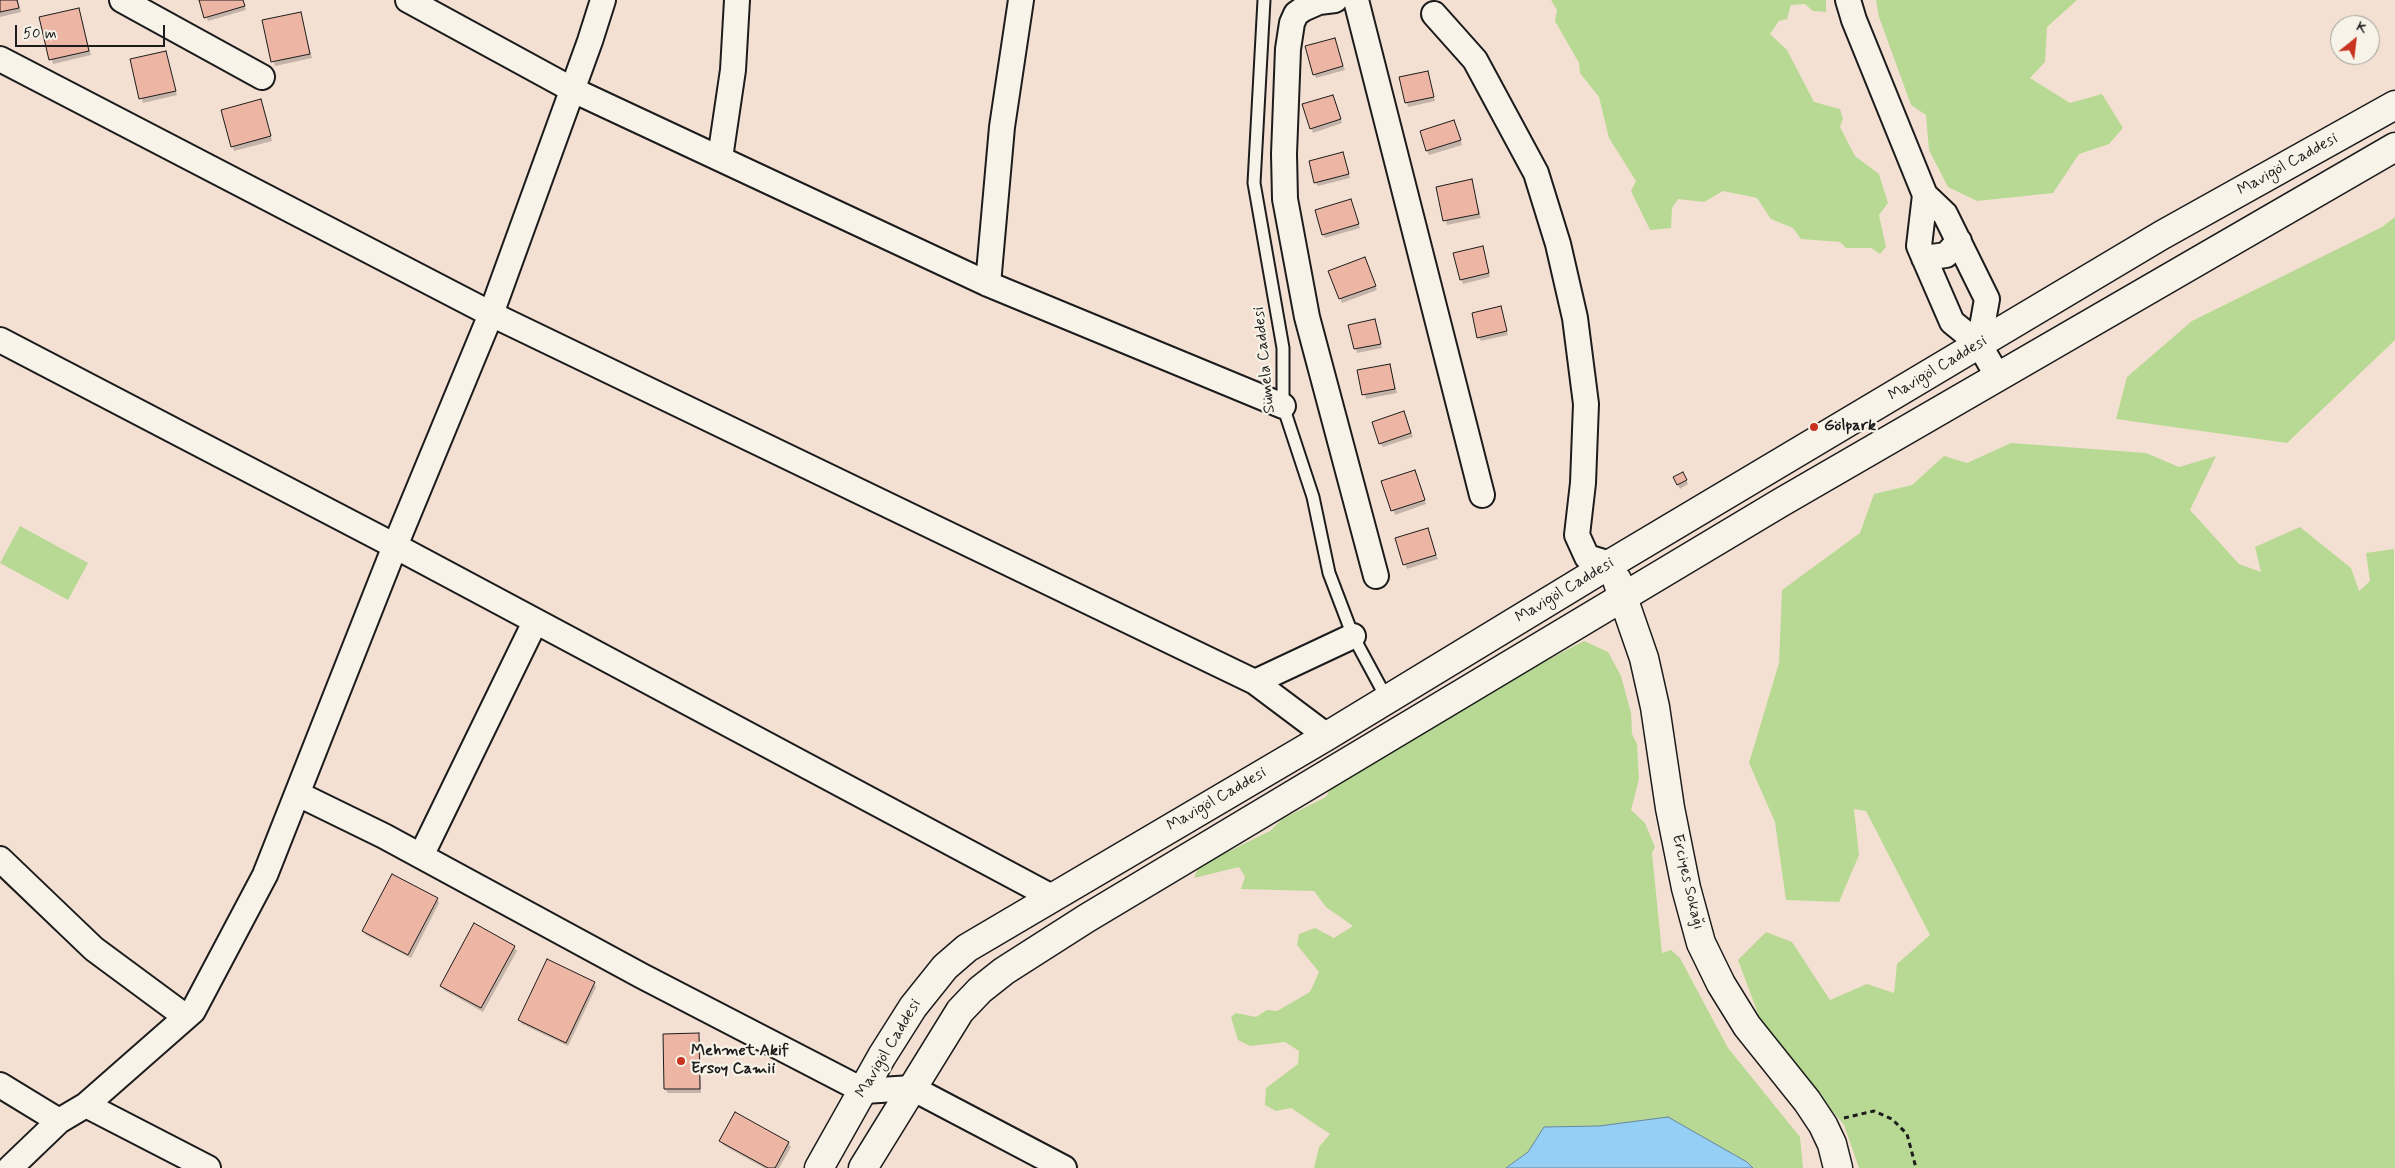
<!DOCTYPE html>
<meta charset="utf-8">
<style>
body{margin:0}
#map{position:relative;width:2395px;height:1168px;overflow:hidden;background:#f4e0d3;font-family:Mynerve,sans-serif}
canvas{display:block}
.north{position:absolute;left:2330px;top:15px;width:50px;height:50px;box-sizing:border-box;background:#f7f3e8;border:1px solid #9f9d96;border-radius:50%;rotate:29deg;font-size:14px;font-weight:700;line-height:20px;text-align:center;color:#1c1c1c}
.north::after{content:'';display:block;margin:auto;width:18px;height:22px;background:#c8321e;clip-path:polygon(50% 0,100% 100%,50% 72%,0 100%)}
.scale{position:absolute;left:15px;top:25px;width:150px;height:22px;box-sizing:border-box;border:2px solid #1c1c1c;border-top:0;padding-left:6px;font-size:15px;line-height:18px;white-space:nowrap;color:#1c1c1c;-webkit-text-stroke:4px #f7f3e8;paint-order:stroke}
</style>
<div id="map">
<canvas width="2395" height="1168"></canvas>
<div class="north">K</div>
<div class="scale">50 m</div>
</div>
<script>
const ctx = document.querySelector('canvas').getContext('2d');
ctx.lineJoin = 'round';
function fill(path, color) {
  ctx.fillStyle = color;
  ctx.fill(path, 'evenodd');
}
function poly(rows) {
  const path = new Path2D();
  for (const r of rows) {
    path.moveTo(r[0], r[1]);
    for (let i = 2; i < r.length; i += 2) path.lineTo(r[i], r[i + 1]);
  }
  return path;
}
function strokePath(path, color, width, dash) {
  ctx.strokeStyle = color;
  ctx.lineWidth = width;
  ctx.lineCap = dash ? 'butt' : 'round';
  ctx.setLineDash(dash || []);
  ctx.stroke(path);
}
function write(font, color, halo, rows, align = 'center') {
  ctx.font = font + ' Mynerve,sans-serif';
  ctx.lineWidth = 4.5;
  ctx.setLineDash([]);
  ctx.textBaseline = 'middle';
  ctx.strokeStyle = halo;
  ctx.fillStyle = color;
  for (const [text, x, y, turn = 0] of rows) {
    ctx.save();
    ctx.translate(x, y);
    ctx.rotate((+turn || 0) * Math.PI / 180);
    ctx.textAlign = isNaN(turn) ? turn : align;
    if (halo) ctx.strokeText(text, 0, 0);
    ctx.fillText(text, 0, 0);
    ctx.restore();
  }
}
const green = poly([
 [1551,0,1826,0,1826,12,1813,11,1805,4,1791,5,1787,19,1779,21,1770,34,1787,50,1814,102,1840,109,1843,119,1840,127,1855,156,1879,174,1888,203,1879,215,1886,247,1880,254,1871,248,1846,248,1840,242,1801,239,1793,228,1771,219,1757,198,1723,191,1704,202,1678,199,1672,208,1671,228,1650,230,1631,191,1636,181,1609,138,1599,97,1580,73,1579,63,1555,21,1557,10],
 [1876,0,2077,0,2047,27,2045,62,2030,78,2070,103,2102,94,2123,128,2109,144,2079,154,2053,193,1977,201,1948,187,1929,150,1926,115,1911,105,1879,17],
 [2395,217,2395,340,2287,443,2116,419,2127,377,2192,321,2382,227],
 [2011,443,2146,453,2179,467,2216,456,2190,510,2239,564,2261,572,2255,547,2300,527,2351,568,2359,591,2370,581,2366,553,2394,549,2395,1168,1859,1168,1844,1125,1763,1027,1738,960,1766,932,1792,942,1830,1000,1867,984,1894,993,1897,964,1930,935,1866,811,1854,809,1859,855,1839,902,1786,900,1775,822,1749,763,1779,663,1782,590,1860,533,1874,494,1912,485,1944,456,1967,463],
 [20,526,88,563,68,600,0,563],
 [1584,641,1608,652,1621,676,1631,713,1632,734,1637,744,1639,779,1631,810,1645,823,1655,847,1652,853,1662,953,1671,950,1680,958,1728,1048,1800,1137,1803,1168,1753,1168,1747,1161,1599,1126,1545,1127,1528,1152,1506,1168,1314,1168,1319,1147,1330,1134,1291,1108,1276,1111,1265,1105,1266,1088,1298,1064,1299,1051,1285,1042,1250,1046,1238,1040,1231,1017,1236,1013,1256,1017,1267,1010,1277,1011,1310,992,1319,972,1297,945,1299,934,1315,928,1334,938,1353,926,1326,907,1314,891,1241,889,1245,877,1239,867,1194,878,1199,866,1270,831,1282,819,1326,797,1332,786,1521,667,1542,663]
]);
const water = poly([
 [1668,1117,1747,1162,1753,1168,1506,1168,1528,1152,1544,1127,1599,1126,1668,1117]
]);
const shadow = poly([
 [0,0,18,0,21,12,0,17],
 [200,0,243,0,246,10,208,21],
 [79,9,91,55,53,64,41,18],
 [300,13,312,58,275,66,263,21],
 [1334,39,1345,70,1316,78,1314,74],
 [166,52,177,95,143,103,132,60],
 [1427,72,1435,101,1408,107,1401,78],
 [1335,100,1342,123,1313,133,1304,105],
 [263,105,272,141,234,151,222,111],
 [1456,126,1462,145,1429,155,1427,151],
 [1343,153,1350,178,1318,186,1315,182],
 [1471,180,1481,218,1447,225,1437,188],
 [1351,201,1360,228,1325,238,1323,234],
 [1482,247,1490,277,1463,284,1461,279],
 [1367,263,1377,290,1342,303,1329,272],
 [1500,308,1508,335,1481,341,1479,337],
 [1375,321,1382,348,1357,353,1350,326],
 [1390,365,1397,393,1366,399,1359,371],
 [1406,417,1413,437,1383,447,1380,443],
 [1415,471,1426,504,1395,515,1383,482],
 [1683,473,1688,484,1680,489,1674,477],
 [1427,529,1438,559,1407,569,1405,564],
 [437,899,439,903,411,958,366,935,363,931],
 [514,947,517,951,483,1012,444,990,441,986],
 [594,983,596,987,568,1046,522,1024,520,1020],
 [698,1035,700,1039,701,1093,668,1093,665,1089],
 [721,1141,788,1143,791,1147,779,1168,764,1168,723,1145]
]);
const building = poly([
 [0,0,17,0,19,8,0,12,0,0],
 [199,0,243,0,245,6,204,18,199,0],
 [79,8,89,51,49,60,39,17,79,8],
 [301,12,310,54,271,62,262,20,301,12],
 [1335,38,1343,66,1313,75,1305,46,1335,38],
 [166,51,176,91,139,99,130,59,166,51],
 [1428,71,1434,97,1405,103,1399,77,1428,71],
 [1333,95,1341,119,1310,129,1302,104,1333,95],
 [261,99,271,136,231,147,221,110,261,99],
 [1454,120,1461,140,1426,151,1420,131,1454,120],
 [1343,152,1349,174,1314,183,1309,161,1343,152],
 [1472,179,1479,214,1443,221,1436,187,1472,179],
 [1351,199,1359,224,1322,235,1315,210,1351,199],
 [1483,246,1489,273,1460,280,1453,253,1483,246],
 [1365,257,1376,286,1339,299,1328,271,1365,257],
 [1501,306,1507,331,1477,338,1472,313,1501,306],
 [1375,319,1381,344,1354,349,1348,325,1375,319],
 [1390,364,1395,389,1362,395,1357,370,1390,364],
 [1404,411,1411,433,1379,444,1372,422,1404,411],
 [1415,470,1425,500,1391,511,1381,481,1415,470],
 [1683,472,1687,480,1677,485,1673,477,1683,472],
 [1428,528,1436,555,1403,565,1395,538,1428,528],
 [392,874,438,898,408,955,362,931,392,874],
 [474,923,515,946,481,1008,440,986,474,923],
 [547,959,595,982,566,1043,518,1020,547,959],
 [699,1033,700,1089,664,1089,663,1034,699,1033],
 [735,1112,789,1142,775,1168,768,1168,719,1141,735,1112]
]);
const path = poly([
 [1844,1118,1874,1111,1892,1119,1907,1134,1916,1168]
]);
const lane = poly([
 [1264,0,1254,183,1283,348,1283,406,1313,497,1329,573,1353,636,1387,699]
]);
const street = poly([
 [122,0,262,77],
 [408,0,573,90,988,284,1283,406],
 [1335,0,1319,2,1303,9,1296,14,1292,23,1288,49,1284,154,1285,199,1307,317,1376,576],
 [1356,0,1482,495],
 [1848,0,1854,20,1925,195],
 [1434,14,1475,60,1536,173,1558,244,1575,318,1586,404,1583,483,1577,535,1587,557,1610,564],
 [0,59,491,314,1255,682,1327,736],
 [720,158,733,70,737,0],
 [1924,258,1946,255,1959,241],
 [988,284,1002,127,1021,0],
 [0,340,395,546,1052,897],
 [1979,344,1987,299,1945,214,1925,195,1919,246,1952,322,1979,344,1998,377],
 [1255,682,1353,636],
 [298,794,384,836,642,976,864,1091,912,1088,1064,1168],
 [421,856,535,622],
 [0,859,94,949,186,1017],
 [0,1085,59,1121],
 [86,1105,208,1168],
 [10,1168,59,1121,86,1105,193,1011,265,875,395,546,491,314,590,41,603,0]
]);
const secondary = poly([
 [1617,580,1644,658,1655,707,1670,808,1686,888,1701,943,1721,984,1747,1026,1807,1101,1823,1125,1832,1144,1838,1168],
 [819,1168,882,1056,913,1007,945,967,967,948,1327,736,1610,564,2162,235,2395,105],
 [863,1168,960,1011,980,990,1004,971,1087,918,1780,503,2395,147]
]);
const markers = [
 [1814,427,5,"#c8321e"],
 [681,1061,5,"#c8321e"]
];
const streetNames = [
 ["Mavigöl Caddesi",2288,165,-29],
 ["Sümela Caddesi",1265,360,-96],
 ["Mavigöl Caddesi",1938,369,-31],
 ["Mavigöl Caddesi",1565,591,-31],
 ["Mavigöl Caddesi",1217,800,-30],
 ["Erciyes Sokağı",1687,882,77],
 ["Mavigöl Caddesi",889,1049,-59]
];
const poiNames = [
 ["Gölpark",1824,427],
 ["Mehmet Akif",691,1052],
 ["Ersoy Camii",691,1070]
];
fill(green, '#b8d993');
fill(water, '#95cff5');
strokePath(water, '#65879e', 1);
fill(shadow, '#0003');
fill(building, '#edb5a3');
strokePath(building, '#1c1c1c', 1);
strokePath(lane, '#1c1c1c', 15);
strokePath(street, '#1c1c1c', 28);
strokePath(secondary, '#1c1c1c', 31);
strokePath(path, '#1c1c1c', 3, [5, 4]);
strokePath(lane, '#f7f3e8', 11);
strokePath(street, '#f7f3e8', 24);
strokePath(secondary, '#f7f3e8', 28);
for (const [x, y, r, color] of markers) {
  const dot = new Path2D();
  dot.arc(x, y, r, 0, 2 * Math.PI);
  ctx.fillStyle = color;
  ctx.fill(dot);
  strokePath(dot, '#f7f3e8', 2);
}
write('16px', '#1c1c1c', '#f7f3e8', streetNames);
write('bold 16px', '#1c1c1c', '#f7f3e8', poiNames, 'left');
</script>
